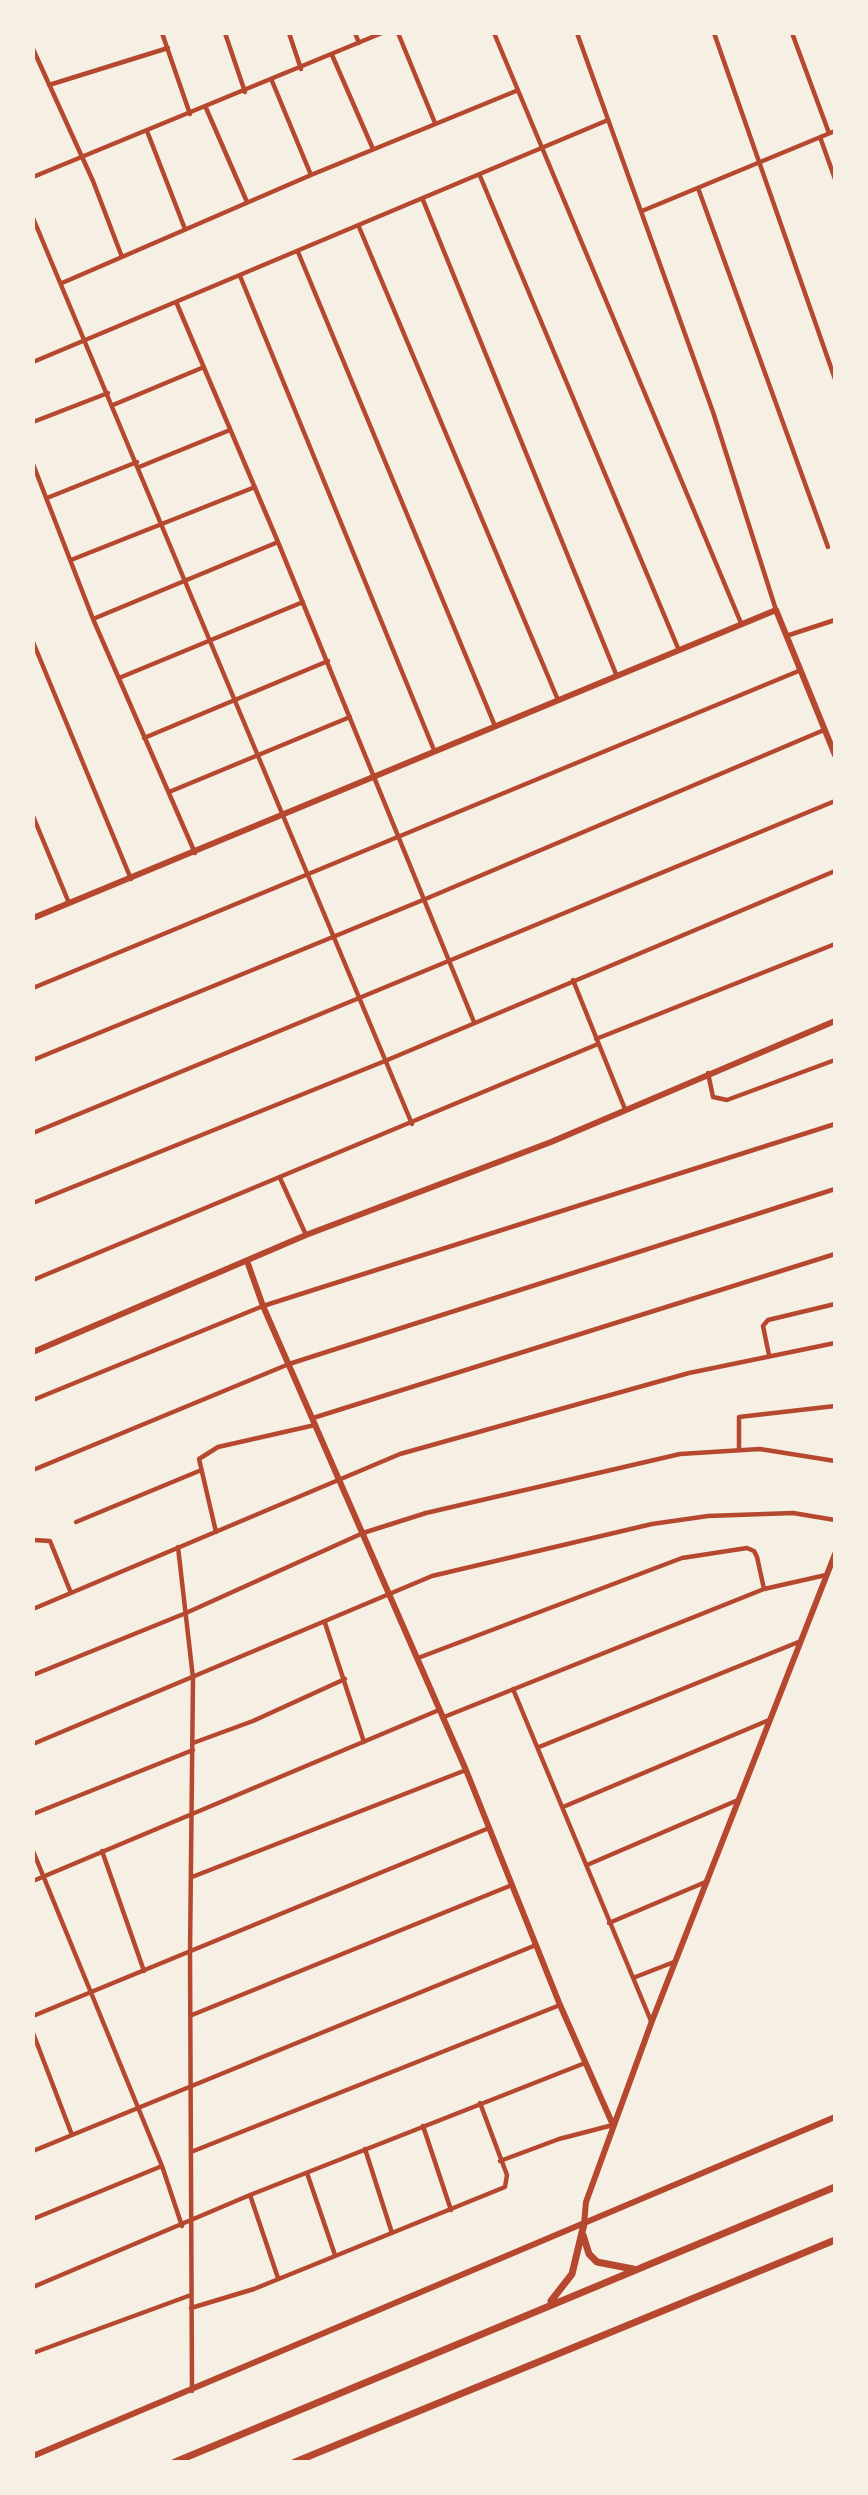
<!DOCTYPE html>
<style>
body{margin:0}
#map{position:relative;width:868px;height:2495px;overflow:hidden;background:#f6efe4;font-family:Bitter,serif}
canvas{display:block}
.frame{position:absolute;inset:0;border:35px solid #f6efe4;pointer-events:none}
</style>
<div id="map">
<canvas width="868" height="2495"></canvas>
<div class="frame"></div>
</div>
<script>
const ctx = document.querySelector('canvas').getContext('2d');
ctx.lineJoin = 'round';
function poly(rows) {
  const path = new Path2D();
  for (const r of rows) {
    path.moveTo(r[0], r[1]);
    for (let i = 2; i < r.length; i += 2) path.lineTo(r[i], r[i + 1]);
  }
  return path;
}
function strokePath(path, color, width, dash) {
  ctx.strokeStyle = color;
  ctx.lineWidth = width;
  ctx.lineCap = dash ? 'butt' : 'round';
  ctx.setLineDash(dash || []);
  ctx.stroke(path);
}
const minor = poly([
 [162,33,190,114],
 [225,33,245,92],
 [289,33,301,69],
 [355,33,359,43],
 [398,33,435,123],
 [494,33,741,623],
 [577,33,713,412,776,610],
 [714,33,835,379],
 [792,33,829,133],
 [33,49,93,181,122,257],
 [332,55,373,149],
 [272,81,311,175],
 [49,85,168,48],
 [206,108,247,202],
 [147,131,185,229],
 [820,137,835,179],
 [480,176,678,648],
 [33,177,382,33],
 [698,188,828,547],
 [423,200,616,674],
 [642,211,835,131],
 [33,218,412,1124],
 [359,227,558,700],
 [298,252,495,726],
 [240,276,434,750],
 [62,283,311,175,516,91],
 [177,304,278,542,474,1022],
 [33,362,608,120],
 [113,405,204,367],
 [33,422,108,393],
 [33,464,93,619,195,853],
 [139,467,230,430],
 [47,498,137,462],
 [71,560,255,487],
 [93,619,278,542],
 [786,636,835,620],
 [33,642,131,879],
 [119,678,303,602],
 [144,738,328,661],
 [169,792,350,717],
 [33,816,69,903],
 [573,980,625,1109],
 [33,988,801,670],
 [596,1039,835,944],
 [33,1060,423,900,824,730],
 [708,1073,713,1097,727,1100,835,1060],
 [33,1133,835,801],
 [280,1178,306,1235],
 [33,1203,385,1061,835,871],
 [33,1280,598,1044],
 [769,1355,763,1326,768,1320,835,1304],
 [33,1400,263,1306,835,1124],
 [313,1418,835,1254],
 [739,1448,739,1417,835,1406],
 [33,1470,289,1364,835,1189],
 [76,1522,199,1471],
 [216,1532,199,1459,218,1447,315,1425],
 [33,1540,50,1541,71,1593],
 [178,1547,193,1678,190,1953,192,2391],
 [33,1609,400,1454,689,1373,835,1343],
 [325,1623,364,1742],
 [418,1658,682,1558,747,1548,754,1551,757,1557,764,1589],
 [33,1675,186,1613,363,1533,426,1513,680,1454,760,1449,835,1461],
 [513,1689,651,2021],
 [444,1717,764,1589,826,1575],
 [193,1743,253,1721,345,1679],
 [33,1744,432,1576,652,1524,708,1516,793,1513,835,1520],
 [539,1747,801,1641],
 [563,1807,769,1720],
 [33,1814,193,1750],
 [33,1851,162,2166,182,2226],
 [102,1851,144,1971],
 [587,1865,738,1800],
 [192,1877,466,1770],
 [33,1881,439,1710],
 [609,1923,708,1881],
 [633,1978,674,1962],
 [192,2015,512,1885],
 [33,2016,489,1828],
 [33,2033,72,2135],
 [423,2126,451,2210],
 [365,2149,392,2233],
 [33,2151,536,1945],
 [191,2152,560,2005],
 [500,2161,559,2139,613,2125],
 [307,2173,335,2255],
 [250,2195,278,2278],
 [33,2219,162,2166],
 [33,2287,250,2195,585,2063],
 [191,2308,254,2289,505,2187,507,2175,480,2103],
 [33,2353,191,2295]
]);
const tertiary = poly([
 [33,918,776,610,835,755],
 [247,1261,263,1306,466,1770,560,2005,613,2125],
 [33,1352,306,1235,551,1142,835,1021],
 [584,2224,586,2202,652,2021,835,1554],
 [33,2456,835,2117]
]);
const primary = poly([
 [583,2235,589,2254,597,2262,633,2269],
 [551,2301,572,2274,584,2224],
 [175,2462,835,2187],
 [295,2462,835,2240]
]);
strokePath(minor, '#b5482f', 4.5);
strokePath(tertiary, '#b5482f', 6);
strokePath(primary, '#b5482f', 7);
</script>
